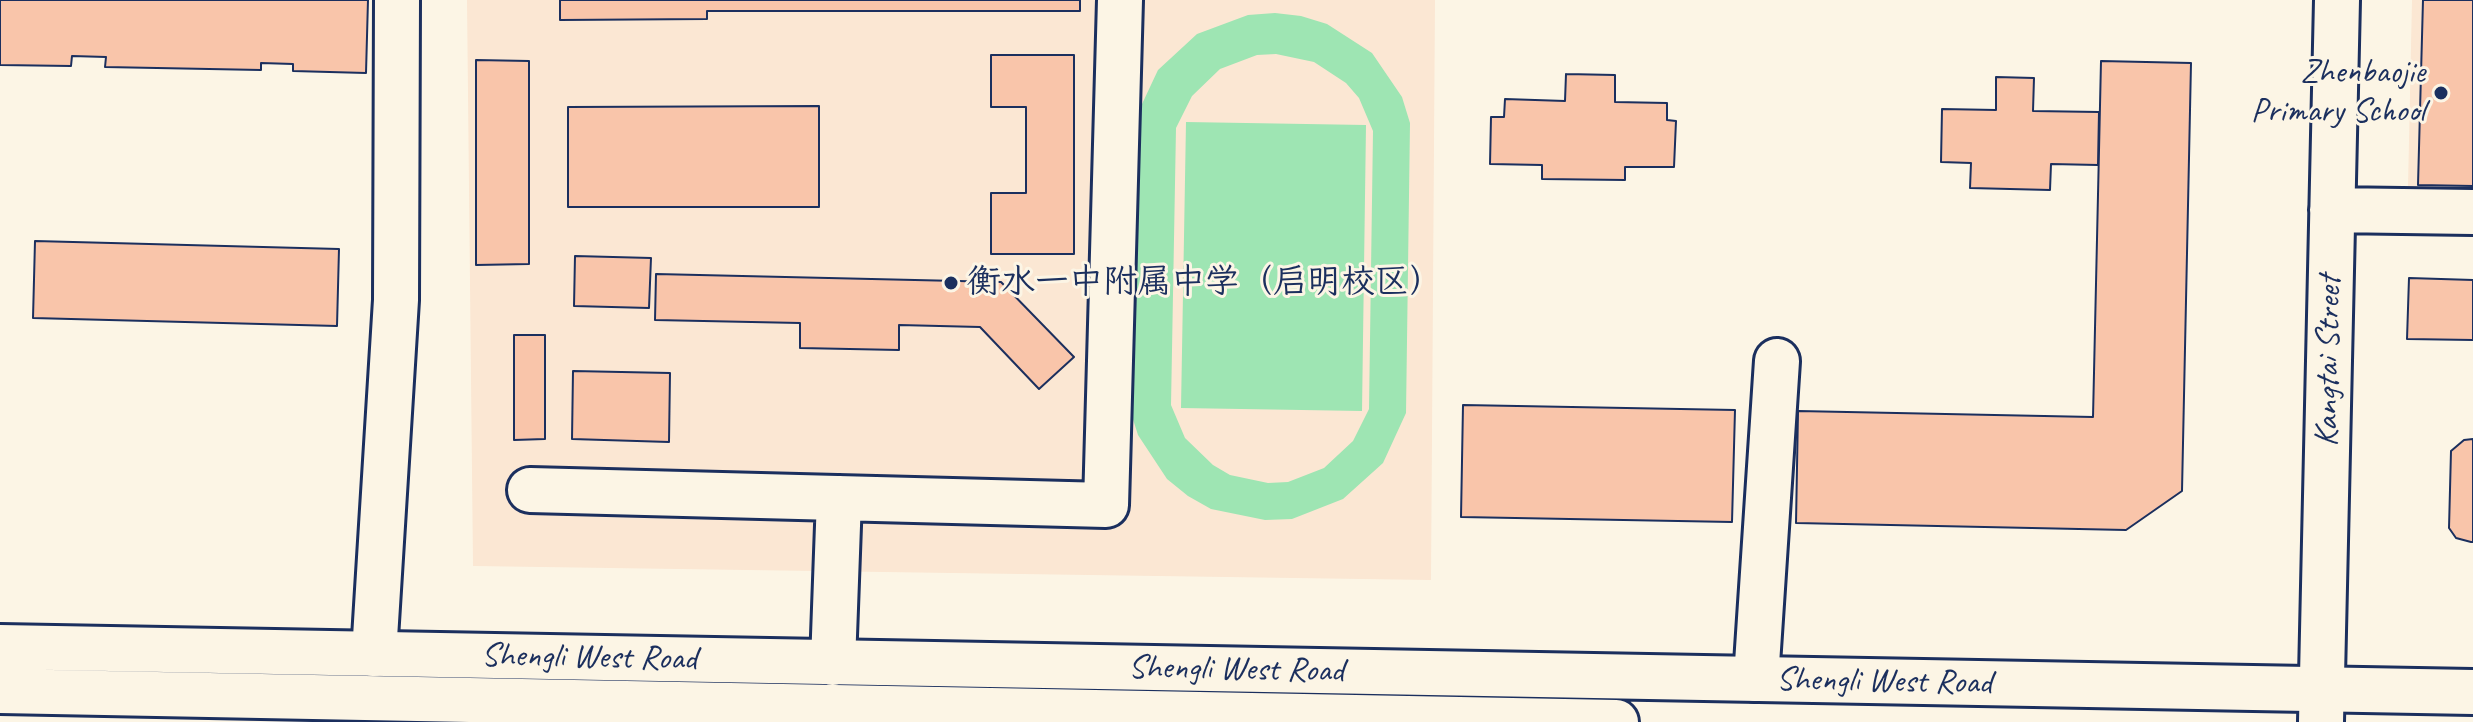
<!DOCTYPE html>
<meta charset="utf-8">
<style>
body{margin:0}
canvas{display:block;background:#fcf5e5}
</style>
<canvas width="2473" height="722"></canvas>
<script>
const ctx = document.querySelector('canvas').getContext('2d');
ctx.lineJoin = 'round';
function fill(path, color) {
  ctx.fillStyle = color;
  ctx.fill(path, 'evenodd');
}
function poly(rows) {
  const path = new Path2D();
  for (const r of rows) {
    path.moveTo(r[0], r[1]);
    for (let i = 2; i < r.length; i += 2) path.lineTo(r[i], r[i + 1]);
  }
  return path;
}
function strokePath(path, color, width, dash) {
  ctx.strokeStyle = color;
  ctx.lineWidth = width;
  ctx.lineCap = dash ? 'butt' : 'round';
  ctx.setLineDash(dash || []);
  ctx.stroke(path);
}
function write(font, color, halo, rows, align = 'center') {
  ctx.font = font + ' Caveat,"LXGW WenKai TC",sans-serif';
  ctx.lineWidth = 6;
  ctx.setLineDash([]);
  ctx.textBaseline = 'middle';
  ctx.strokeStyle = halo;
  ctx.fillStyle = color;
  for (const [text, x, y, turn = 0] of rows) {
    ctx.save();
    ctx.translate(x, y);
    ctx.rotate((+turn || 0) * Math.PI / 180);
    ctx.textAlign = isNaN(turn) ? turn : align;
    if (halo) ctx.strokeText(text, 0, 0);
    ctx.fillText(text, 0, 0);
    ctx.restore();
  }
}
const built = poly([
 [467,0,1435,0,1431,580,473,566],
 [2412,0,2473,0,2473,188,2408,187]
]);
const green = poly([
 [1275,13,1301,16,1327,24,1372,53,1402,97,1410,123,1406,413,1383,463,1343,499,1292,519,1265,520,1211,509,1188,496,1167,479,1138,435,1130,410,1135,119,1158,70,1197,34,1248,15],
 [1276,54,1314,62,1346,83,1359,98,1373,131,1369,409,1353,441,1324,468,1288,482,1268,483,1230,475,1213,465,1185,438,1171,405,1176,128,1192,96,1220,69,1257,55],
 [1186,122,1366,125,1362,411,1181,408]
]);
const building = poly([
 [0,0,368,0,366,73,293,71,293,64,261,63,261,70,105,67,106,57,72,56,71,66,0,65,0,0],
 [560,0,1080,0,1080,11,707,11,707,19,560,20,560,0],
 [2423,0,2473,0,2473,186,2418,185,2423,0],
 [991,55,1074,55,1074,254,991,254,991,193,1026,193,1026,107,991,107,991,55],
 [476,60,529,61,529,264,476,265,476,60],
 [2101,61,2191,63,2182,491,2126,530,1796,523,1798,411,2093,417,2101,61],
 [1566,74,1615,75,1615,102,1667,103,1667,120,1676,121,1674,167,1625,167,1625,180,1542,179,1542,165,1490,164,1491,117,1504,117,1505,99,1565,101,1566,74],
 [1996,77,2034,78,2033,111,2099,112,2098,165,2051,164,2050,190,1970,188,1971,163,1941,162,1942,109,1996,110,1996,77],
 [819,106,819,207,568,207,568,107,819,106],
 [35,241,339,249,337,326,33,318,35,241],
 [575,256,651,258,649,308,574,306,575,256],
 [656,274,1001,282,1074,357,1039,389,980,327,899,325,899,350,800,348,800,323,655,320,656,274],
 [2409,278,2473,280,2473,340,2407,339,2409,278],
 [514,335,545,335,545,439,514,440,514,335],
 [573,371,670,373,669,442,572,439,573,371],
 [1463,405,1735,410,1732,522,1461,517,1463,405],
 [2473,439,2473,542,2471,542,2456,538,2449,528,2451,451,2464,440,2473,439]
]);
const minor = poly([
 [2332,210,2473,212],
 [530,490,1106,505,1120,0],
 [374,654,396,300,397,0],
 [833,663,839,498],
 [1756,679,1777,361],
 [2321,722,2337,0]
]);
const major = poly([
 [0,647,2473,692],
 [0,691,1616,722]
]);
const markers = [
 [2441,93,8,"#1b2f5e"],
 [951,283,8,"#1b2f5e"]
];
const poiNames = [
 ["Zhenbaojie",2425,73],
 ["Primary School",2425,112],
 ["衡水一中附属中学（启明校区）",967,283,"left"]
];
const streetNames = [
 ["Kangtai Street",2329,361,-89],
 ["Shengli West Road",589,658,1],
 ["Shengli West Road",1236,670,1],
 ["Shengli West Road",1884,682,1]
];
fill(built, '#fbe7d3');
fill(green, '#9ee5b3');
fill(building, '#f9c5aa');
strokePath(building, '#1b2f5e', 2);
strokePath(minor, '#1b2f5e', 50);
strokePath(major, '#1b2f5e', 50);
strokePath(minor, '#fcf5e5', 44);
strokePath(major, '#fcf5e5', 44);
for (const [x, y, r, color] of markers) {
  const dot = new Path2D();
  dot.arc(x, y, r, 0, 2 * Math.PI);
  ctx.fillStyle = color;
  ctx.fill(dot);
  strokePath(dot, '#fcf5e5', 3);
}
write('34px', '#1b2f5e', '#fcf5e5', poiNames, 'right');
write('34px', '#1b2f5e', '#fcf5e5', streetNames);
</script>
